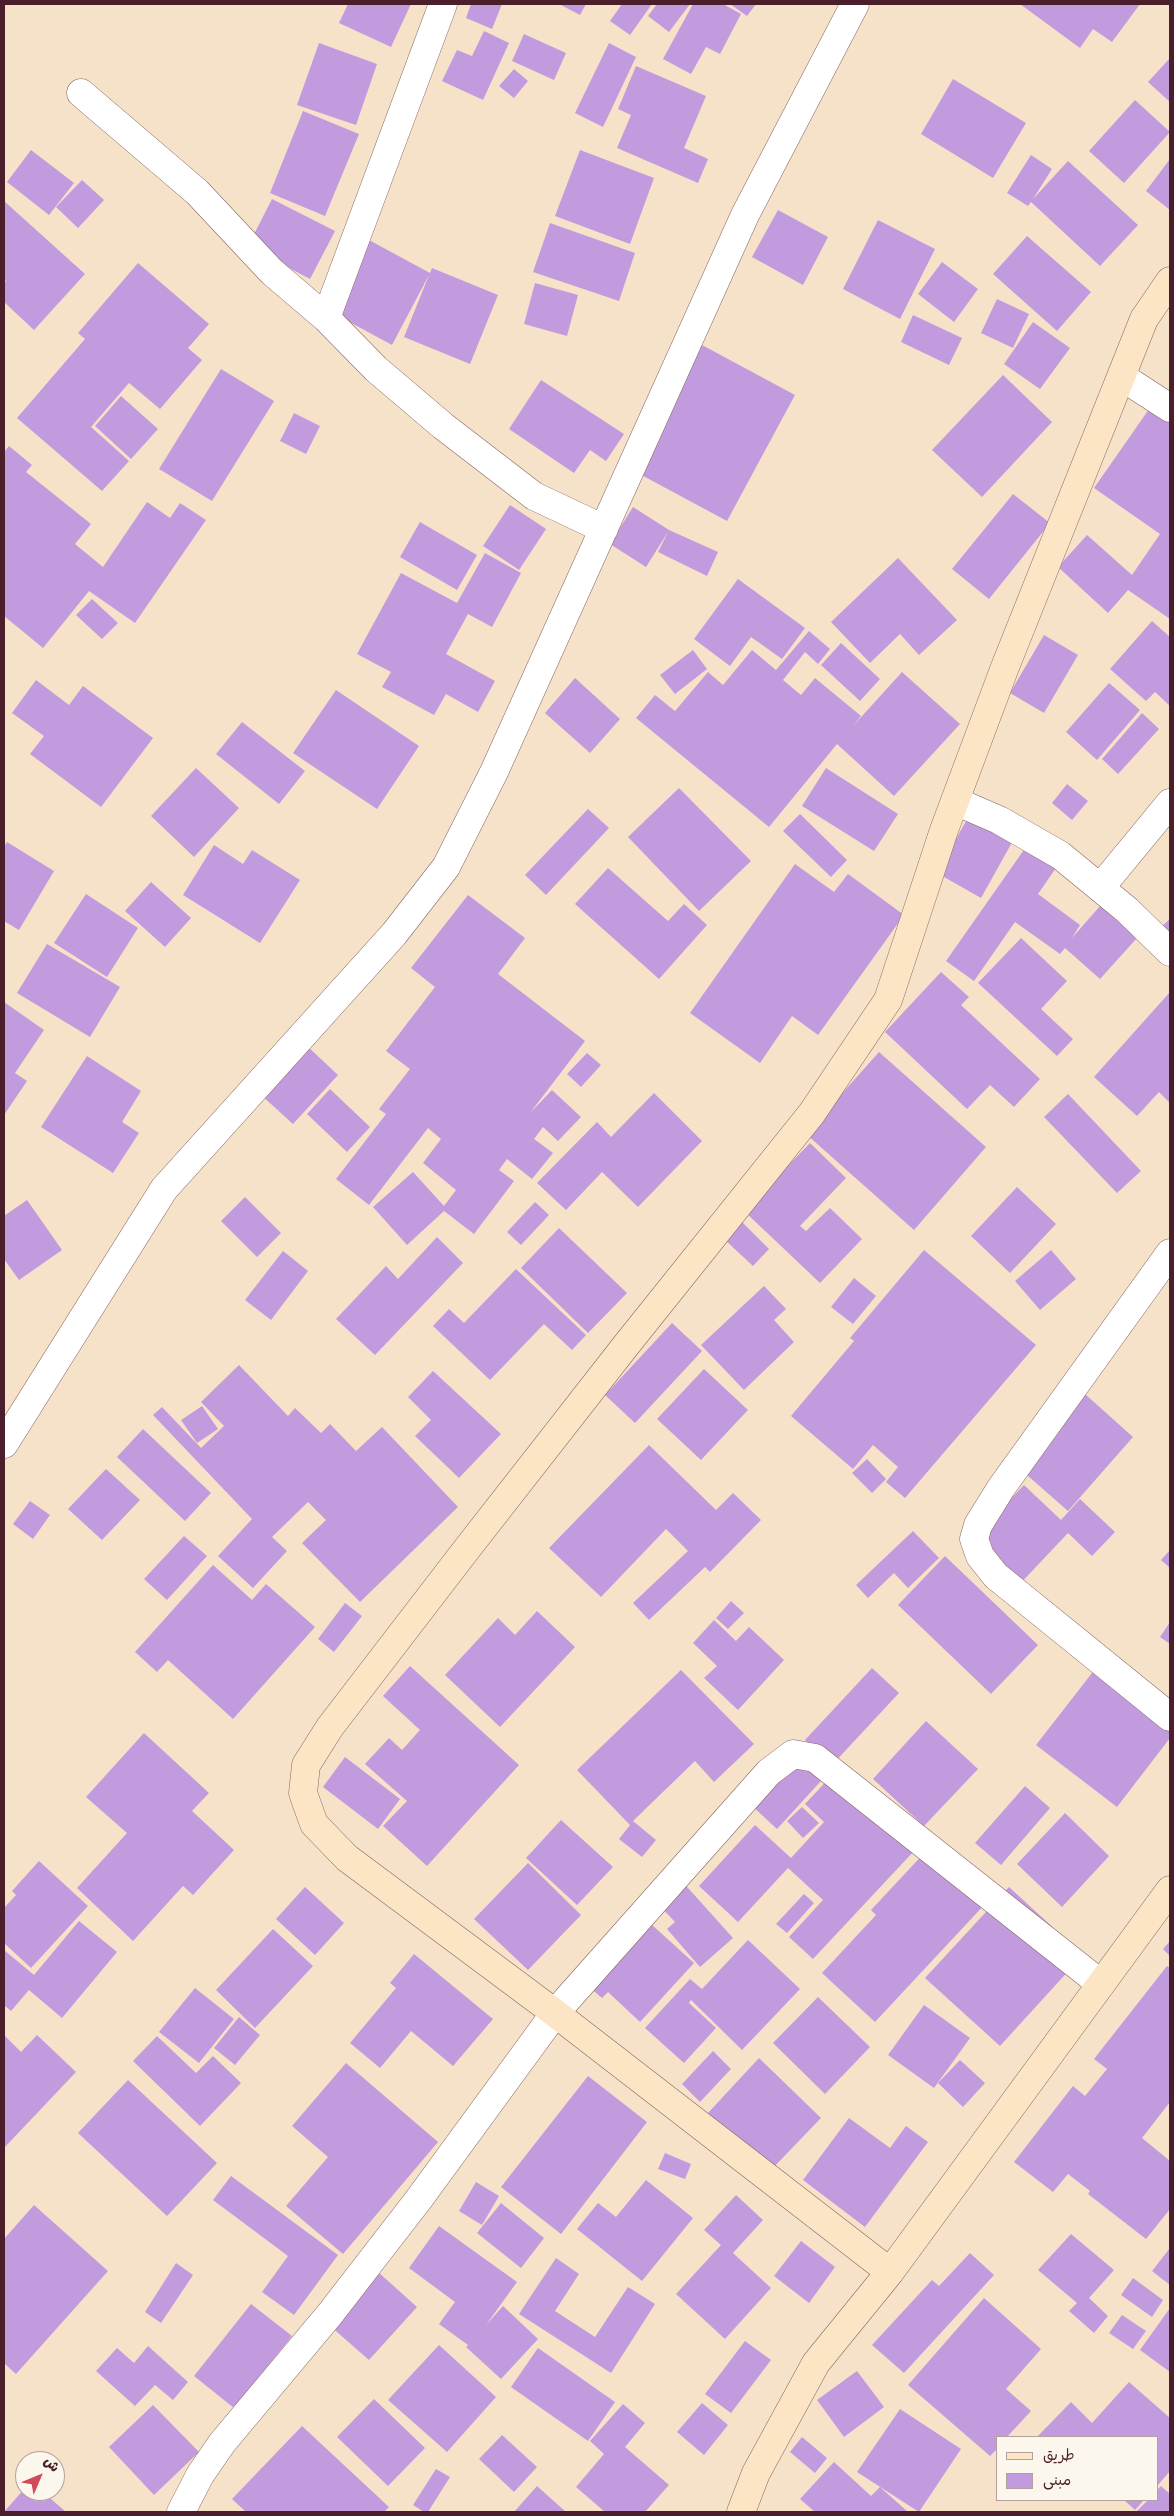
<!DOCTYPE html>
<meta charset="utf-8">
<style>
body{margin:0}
#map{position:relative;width:1174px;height:2516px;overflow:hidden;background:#f5e2c9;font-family:"Gochi Hand","Playpen Sans Arabic",sans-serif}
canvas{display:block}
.frame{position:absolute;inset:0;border:5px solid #4a1f2b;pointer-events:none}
.legend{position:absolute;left:996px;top:2436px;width:162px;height:65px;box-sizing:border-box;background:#fbf7ec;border:1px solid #b4a19f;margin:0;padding:6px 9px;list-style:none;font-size:15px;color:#4a1f2b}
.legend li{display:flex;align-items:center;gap:10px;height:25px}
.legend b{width:25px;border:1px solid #b4a19f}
.north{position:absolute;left:15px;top:2451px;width:50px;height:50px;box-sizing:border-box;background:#fbf7ec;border:1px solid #b4a19f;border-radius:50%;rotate:45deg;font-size:14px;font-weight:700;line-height:20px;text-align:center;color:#4a1f2b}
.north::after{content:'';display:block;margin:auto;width:18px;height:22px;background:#d1495b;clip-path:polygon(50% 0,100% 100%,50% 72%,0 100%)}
</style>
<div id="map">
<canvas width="1174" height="2516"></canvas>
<div class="frame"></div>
<ul class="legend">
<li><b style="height:6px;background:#fce5c4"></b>طريق</li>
<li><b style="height:14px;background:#c29bdf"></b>مبنى</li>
</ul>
<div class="north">ش</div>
</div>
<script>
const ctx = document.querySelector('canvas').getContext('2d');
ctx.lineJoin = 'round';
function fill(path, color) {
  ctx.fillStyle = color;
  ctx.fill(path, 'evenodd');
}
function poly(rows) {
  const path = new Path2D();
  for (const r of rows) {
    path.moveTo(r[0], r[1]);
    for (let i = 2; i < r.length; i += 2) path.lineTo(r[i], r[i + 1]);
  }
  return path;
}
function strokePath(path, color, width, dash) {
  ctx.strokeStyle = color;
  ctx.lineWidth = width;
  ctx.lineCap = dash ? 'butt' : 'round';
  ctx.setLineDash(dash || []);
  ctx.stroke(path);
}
const building = poly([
 [348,4,411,4,391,47,339,23],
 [471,4,502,4,492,29,466,18],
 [559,4,586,4,580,15],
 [622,4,652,4,630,35,610,21],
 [657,4,690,4,669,32,648,16],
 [693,4,723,4,741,14,720,54,706,47,691,74,663,59],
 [730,4,756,4,747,16],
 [1020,4,1140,4,1112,42,1093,29,1080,48],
 [484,31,509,43,483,100,442,81,457,50,472,56],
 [524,34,566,53,554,80,512,61],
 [319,43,377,64,356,125,297,105],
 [609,43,636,57,603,127,575,113],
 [1170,58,1170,102,1148,82],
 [636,66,706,96,684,148,708,159,698,183,617,148,631,115,618,109],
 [514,69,528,81,514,98,499,86],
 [953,79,1026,123,993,178,921,134],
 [1135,100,1170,132,1124,183,1089,151],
 [303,111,359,134,325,216,270,193],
 [31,150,74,183,49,215,7,182],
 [580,150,654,178,630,244,555,216],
 [1031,155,1052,169,1033,199,1068,161,1138,225,1100,266,1031,202,1028,206,1007,193],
 [1170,159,1170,210,1146,191],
 [82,180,104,200,78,228,56,207],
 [272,199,335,231,310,279,248,246],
 [4,201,85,274,34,330,4,302,4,283,6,281,4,279],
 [778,210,828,237,803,285,752,257],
 [878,220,935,249,900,319,843,289],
 [550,223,635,253,619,301,533,272],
 [1027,236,1091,292,1057,331,993,274],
 [369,240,430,273,432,268,498,295,470,364,404,337,429,275,392,345,331,312],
 [942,262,978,289,954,322,918,294],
 [138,263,209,324,188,348,202,360,160,409,129,383,91,427,129,461,102,491,17,418,85,339,78,333],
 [535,283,578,295,567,336,524,324],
 [997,299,1029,314,1013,348,981,333],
 [913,315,962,338,949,365,901,342],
 [1033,322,1070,348,1040,389,1004,364],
 [702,345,795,395,727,521,634,471],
 [221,369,274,401,212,501,159,469],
 [1003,375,1052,422,982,497,932,450],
 [541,380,624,434,606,461,590,450,574,473,509,429],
 [121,396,158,429,131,459,95,426],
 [1154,402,1170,413,1170,619,1128,590,1108,613,1058,567,1087,535,1132,575,1160,534,1094,488],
 [294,413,320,426,306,454,280,441],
 [9,446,32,465,26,472,91,524,75,544,103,567,147,502,170,518,180,503,206,520,135,623,89,591,43,648,4,616,4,452],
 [1013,494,1050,523,989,599,952,569],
 [510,505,546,529,519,570,483,546],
 [633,507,669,530,718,552,707,576,658,552,668,532,646,567,610,544],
 [420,522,477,555,457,590,400,557],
 [485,553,521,573,492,627,468,614,446,654,495,681,478,712,446,694,434,715,382,687,391,672,357,654,401,573,457,603],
 [898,558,957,620,919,655,900,634,870,663,831,622],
 [738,579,805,628,782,659,751,637,730,666,694,639],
 [92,599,118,623,102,639,76,615],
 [1152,621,1170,637,1170,706,1155,692,1146,701,1110,669],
 [809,631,830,649,818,664,805,652,783,680,801,695,815,678,861,716,853,726,902,672,960,724,894,796,837,744,769,827,636,718,655,695,675,711,708,672,723,685,752,650,776,670],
 [1044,635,1078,655,1044,713,1010,693],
 [841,643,880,679,860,701,821,665],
 [693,650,707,669,675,694,660,675],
 [575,678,620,719,590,753,545,713],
 [36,680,69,705,83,686,153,738,101,807,30,754,44,736,12,713],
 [1109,683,1140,710,1097,760,1066,732],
 [336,690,419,746,377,809,293,753],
 [1142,713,1159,729,1118,774,1102,759],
 [242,722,305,771,279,804,216,754],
 [196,768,239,808,194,857,151,816],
 [826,768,898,814,874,851,802,806],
 [1067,784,1088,801,1072,820,1052,803],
 [679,788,751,861,699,911,628,837],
 [980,796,1024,821,981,898,937,873],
 [588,809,609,828,546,895,525,875],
 [800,814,847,860,831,877,783,831],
 [7,842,54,871,19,930,4,921,4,847],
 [1028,844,1058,865,1038,894,1080,925,1072,938,1100,906,1137,938,1100,979,1065,948,1060,954,1015,922,974,981,946,961],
 [214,845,243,864,252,850,300,880,260,943,183,895],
 [795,864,834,892,848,874,904,915,818,1035,792,1016,760,1063,690,1013],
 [608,868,668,921,684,904,707,925,659,979,575,904],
 [151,882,191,918,165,947,125,911],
 [86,894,138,928,107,977,54,943],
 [468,895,525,938,498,974,585,1041,530,1113,552,1090,581,1117,558,1141,543,1127,534,1139,553,1153,532,1179,507,1159,499,1170,514,1181,474,1234,444,1211,407,1245,373,1207,413,1172,444,1206,456,1190,423,1163,441,1139,428,1128,369,1205,336,1179,386,1114,379,1109,410,1069,386,1051,435,987,411,968],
 [1170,919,1170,939,1160,928],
 [1021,938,1067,981,1041,1009,1073,1039,1057,1056,978,983],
 [47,944,120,987,90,1037,17,993],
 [941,972,969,997,961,1005,1040,1079,1014,1107,990,1085,967,1109,885,1032],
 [1170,992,1170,1103,1159,1092,1137,1116,1094,1077],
 [4,1002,44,1030,15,1073,27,1081,4,1115],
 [306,1045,338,1075,293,1124,260,1094],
 [879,1052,986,1147,914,1230,806,1134],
 [587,1053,601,1065,581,1087,567,1074],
 [87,1056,141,1091,122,1122,139,1133,113,1173,41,1127],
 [330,1089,370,1127,347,1152,307,1114],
 [654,1093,702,1141,638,1207,602,1172,566,1210,537,1183,597,1122,611,1137],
 [1068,1094,1141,1171,1117,1193,1044,1117],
 [810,1143,846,1178,800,1226,806,1231,830,1208,862,1239,820,1283,744,1211],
 [1017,1187,1056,1224,1010,1273,971,1236],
 [245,1197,281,1233,257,1257,221,1221],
 [27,1200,62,1250,19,1280,4,1259,4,1216],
 [535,1202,549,1215,521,1245,507,1232],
 [742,1222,769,1249,753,1266,725,1240],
 [559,1228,627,1293,588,1333,521,1268],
 [437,1237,463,1263,375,1355,336,1319,386,1266,398,1279],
 [924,1250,1036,1345,905,1498,886,1482,898,1467,873,1445,853,1469,791,1416,854,1341,850,1338],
 [1051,1250,1076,1279,1040,1310,1015,1281],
 [283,1251,308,1271,271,1320,245,1300],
 [516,1269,586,1335,572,1350,544,1324,490,1380,433,1326,449,1309,464,1323],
 [854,1278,876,1296,853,1324,831,1307],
 [764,1286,786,1309,774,1320,794,1342,744,1390,701,1345],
 [672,1323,702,1351,635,1423,605,1395],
 [239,1365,288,1416,295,1408,321,1433,330,1424,356,1451,382,1427,458,1507,360,1602,302,1543,326,1520,308,1502,272,1537,287,1551,253,1588,218,1556,252,1519,153,1415,162,1407,201,1448,224,1426,201,1402],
 [704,1369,748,1410,701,1460,657,1419],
 [433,1371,501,1434,459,1478,415,1436,431,1420,408,1397],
 [1085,1394,1133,1437,1068,1511,1019,1468],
 [202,1406,218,1429,197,1443,181,1420],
 [143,1429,211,1493,185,1521,117,1457],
 [649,1445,716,1510,733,1493,761,1520,710,1572,705,1567,649,1620,633,1603,688,1551,666,1529,601,1597,549,1548],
 [867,1459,886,1479,872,1493,852,1473],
 [106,1469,140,1500,102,1540,68,1509],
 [1024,1485,1061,1520,1080,1499,1115,1532,1092,1556,1068,1533,1016,1588,968,1544],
 [30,1501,50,1515,33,1539,13,1524],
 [913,1531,939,1558,908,1588,894,1573,868,1598,856,1585],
 [184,1536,207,1556,167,1600,144,1579],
 [1170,1550,1170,1568,1161,1560],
 [945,1556,1038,1645,991,1694,898,1605],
 [213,1565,252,1600,266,1584,315,1627,233,1719,168,1660,157,1672,135,1652],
 [731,1601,744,1613,728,1629,716,1618],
 [345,1603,362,1616,334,1652,318,1639],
 [537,1611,575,1647,500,1727,445,1675,498,1618,515,1635],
 [714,1620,736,1641,749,1627,784,1660,738,1710,704,1678,717,1666,693,1643],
 [1170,1622,1170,1644,1160,1637],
 [1106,1655,1170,1705,1170,1738,1117,1807,1036,1745],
 [410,1666,519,1765,427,1866,383,1826,407,1801,365,1764,389,1738,402,1750,420,1730,383,1696],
 [872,1668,899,1693,832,1765,805,1740],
 [681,1670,754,1744,714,1782,695,1761,633,1821,656,1840,642,1857,619,1839,630,1825,577,1770],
 [926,1721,978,1769,924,1826,873,1779],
 [144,1733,209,1793,192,1811,234,1850,193,1895,183,1886,133,1941,77,1888,127,1833,86,1797],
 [793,1756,821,1781,777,1829,750,1804],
 [345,1757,400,1799,378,1829,323,1787],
 [833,1774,915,1850,813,1959,789,1937,823,1900,788,1868,738,1922,699,1886,755,1825,791,1858,824,1822,805,1804],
 [1025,1786,1050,1808,1001,1865,975,1843],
 [802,1807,819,1823,803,1838,787,1821],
 [1065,1813,1109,1856,1062,1907,1017,1864],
 [561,1820,613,1867,577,1905,526,1858],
 [928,1849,986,1903,875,2022,822,1973,876,1915,871,1910],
 [39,1861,88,1906,31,1968,4,1943,4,1908,16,1895,12,1891],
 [528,1863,581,1915,528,1970,474,1919],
 [680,1879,733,1938,700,1967,667,1929,675,1922,655,1901],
 [305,1887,344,1923,315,1955,276,1919],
 [1009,1887,1083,1955,1000,2046,925,1978],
 [804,1894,814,1903,787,1933,776,1924],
 [79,1921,117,1952,62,2018,29,1990,11,2011,4,2005,4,1950,34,1975],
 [651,1924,694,1963,640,2022,608,1992,602,1998,581,1980],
 [273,1929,313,1966,255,2028,216,1990],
 [748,1940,800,1989,742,2050,691,2000,689,2003,716,2028,684,2063,645,2028,690,1979,702,1989],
 [1170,1941,1170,1956,1163,1949],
 [414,1954,493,2019,453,2066,411,2031,380,2068,350,2043,396,1988,390,1983],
 [1167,1966,1170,1968,1170,2102,1142,2138,1170,2161,1170,2209,1146,2239,1088,2194,1090,2191,1068,2174,1053,2192,1014,2162,1073,2086,1085,2096,1107,2069,1094,2059],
 [195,1988,234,2019,199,2063,159,2032],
 [818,1997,870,2047,825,2094,773,2043],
 [924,2005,970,2038,934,2088,888,2055],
 [239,2017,260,2035,235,2065,214,2048],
 [4,2035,21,2052,37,2035,76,2072,4,2148],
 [157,2036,196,2073,213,2056,241,2083,200,2126,133,2061],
 [713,2051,731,2069,700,2102,682,2084],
 [759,2058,821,2118,770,2171,708,2113],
 [960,2060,985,2083,963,2107,938,2083],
 [346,2063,438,2142,343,2254,286,2206,328,2157,292,2126],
 [588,2076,647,2122,561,2234,501,2187],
 [128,2080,217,2163,167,2216,78,2133],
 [849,2118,890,2148,906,2126,928,2142,865,2227,803,2180],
 [665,2153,691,2164,685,2179,658,2169],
 [231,2176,338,2255,294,2315,262,2292,288,2256,213,2200],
 [646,2180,693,2218,642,2281,577,2229,598,2203,616,2217],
 [476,2182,499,2196,482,2225,459,2211],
 [736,2195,763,2220,733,2253,771,2288,725,2339,676,2294,721,2245,704,2230],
 [501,2203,544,2238,521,2268,477,2233],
 [34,2205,108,2271,16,2374,4,2363,4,2239],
 [439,2226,517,2282,486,2325,503,2306,538,2339,501,2379,466,2347,468,2345,439,2324,455,2302,409,2268],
 [1071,2234,1114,2270,1089,2298,1108,2316,1094,2333,1069,2311,1077,2303,1038,2270],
 [801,2241,835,2267,809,2303,774,2276],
 [1170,2248,1170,2285,1152,2271],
 [970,2253,994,2275,904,2373,872,2345,932,2280,939,2286],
 [556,2258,579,2274,555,2311,595,2337,628,2287,655,2304,611,2373,519,2314],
 [176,2263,193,2275,161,2323,145,2312],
 [377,2271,417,2307,369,2360,329,2325],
 [1133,2278,1163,2300,1152,2317,1121,2295],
 [984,2298,1041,2349,1006,2389,1031,2411,1007,2437,998,2437,998,2448,990,2456,908,2385],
 [251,2304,292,2336,234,2408,194,2376],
 [1170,2308,1170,2372,1140,2350],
 [1122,2315,1146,2331,1133,2349,1109,2333],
 [745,2341,771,2360,731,2413,705,2394],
 [439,2345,496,2397,447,2452,388,2400],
 [148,2346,188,2382,173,2400,155,2385,135,2406,96,2371,117,2348,134,2363],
 [538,2348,615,2402,588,2441,511,2387],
 [857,2371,884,2407,844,2437,817,2400],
 [1129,2382,1170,2418,1170,2471,1158,2485,1158,2437,1037,2437,1071,2402,1092,2423],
 [374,2399,425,2448,388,2486,337,2437],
 [702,2403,728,2425,704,2455,677,2432],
 [623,2404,645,2423,625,2447,669,2485,645,2512,605,2512,576,2487,604,2454,590,2441],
 [153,2405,199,2452,154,2495,109,2447],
 [900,2409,961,2449,919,2512,857,2472],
 [302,2426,389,2507,384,2512,246,2512,232,2499],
 [502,2435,537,2467,514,2492,479,2459],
 [802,2437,827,2458,815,2473,790,2452],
 [834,2462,871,2496,880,2487,908,2512,815,2512,800,2499],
 [436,2469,450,2477,428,2512,424,2512,413,2505],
 [537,2486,566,2512,514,2512],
 [1161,2486,1170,2494,1170,2512,1136,2512,1148,2500,1158,2500,1158,2489],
 [25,2488,25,2491,42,2491,66,2512,4,2512],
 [1124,2500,1144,2500,1135,2510]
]);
const street = poly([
 [81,93,197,192,272,272,326,318,443,4],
 [326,318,376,369,443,426,534,496,604,529],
 [1122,377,1170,408],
 [955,801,999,820,1060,855,1127,910,1170,952],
 [1100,888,1170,803],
 [1170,1253,1001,1488,978,1525,974,1539,980,1556,996,1576,1170,1717],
 [4,1444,164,1189,394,934,446,867,494,772,745,215,855,4],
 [181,2512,200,2475,222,2443,330,2314,419,2199,555,2013,769,1772,793,1754,815,1758,1101,1984]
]);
const secondary = poly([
 [890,2272,555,2013,347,1858,314,1824,303,1793,306,1765,330,1727,466,1550,627,1344,812,1113,888,1000,944,830,1005,667,1144,319,1170,281],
 [741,2512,756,2473,816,2363,890,2272,1170,1890]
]);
fill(building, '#c29bdf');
strokePath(street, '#866362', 29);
strokePath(secondary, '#866362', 29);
strokePath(street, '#fff', 28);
strokePath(secondary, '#fce5c4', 28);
</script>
